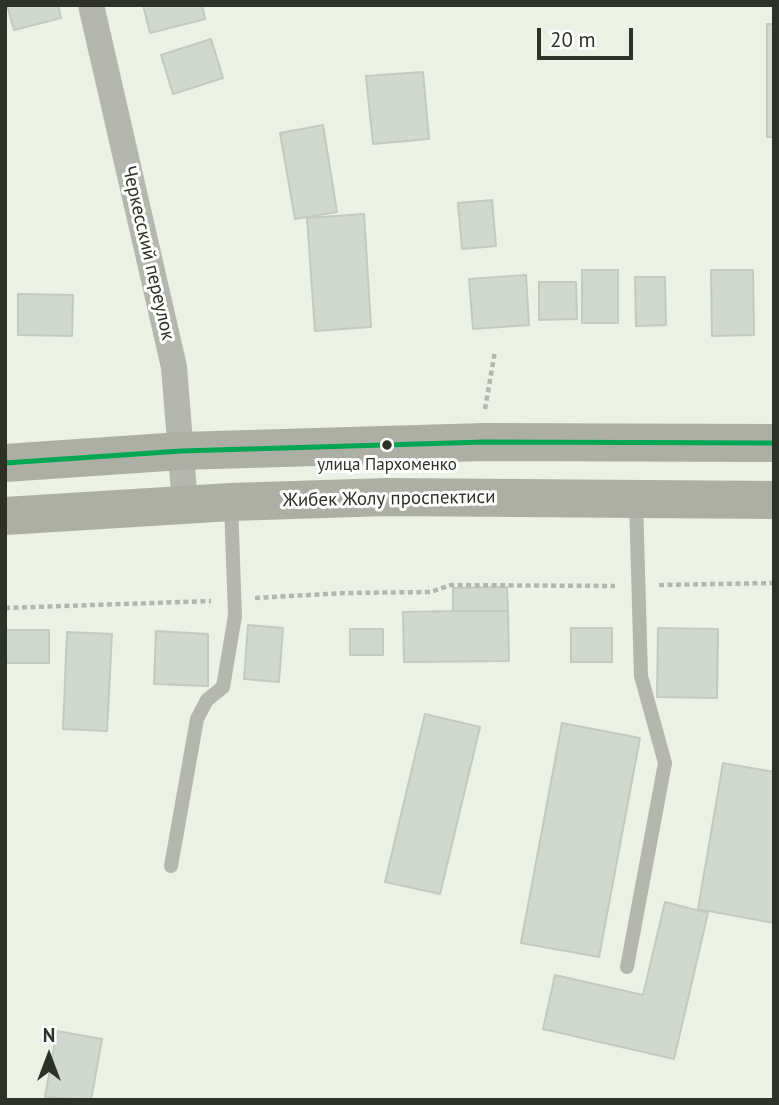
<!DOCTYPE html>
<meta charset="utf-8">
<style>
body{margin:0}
#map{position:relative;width:779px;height:1105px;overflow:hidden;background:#ebf1e4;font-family:"PT Sans",sans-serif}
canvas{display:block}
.frame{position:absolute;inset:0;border:7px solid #2d3127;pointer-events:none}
.north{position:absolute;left:14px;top:1021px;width:70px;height:70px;-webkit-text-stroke:5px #fff;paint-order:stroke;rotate:0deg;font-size:19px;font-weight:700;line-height:28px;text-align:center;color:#2d3127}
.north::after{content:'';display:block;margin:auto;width:24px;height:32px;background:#2d3127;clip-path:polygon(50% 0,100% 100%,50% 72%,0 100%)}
.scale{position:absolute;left:537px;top:28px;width:96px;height:32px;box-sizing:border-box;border:4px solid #2d3127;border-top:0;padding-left:9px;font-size:21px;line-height:24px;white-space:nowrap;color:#2d3127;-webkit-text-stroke:5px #fff;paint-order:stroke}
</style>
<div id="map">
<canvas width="779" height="1105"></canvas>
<div class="frame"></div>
<div class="north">N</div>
<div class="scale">20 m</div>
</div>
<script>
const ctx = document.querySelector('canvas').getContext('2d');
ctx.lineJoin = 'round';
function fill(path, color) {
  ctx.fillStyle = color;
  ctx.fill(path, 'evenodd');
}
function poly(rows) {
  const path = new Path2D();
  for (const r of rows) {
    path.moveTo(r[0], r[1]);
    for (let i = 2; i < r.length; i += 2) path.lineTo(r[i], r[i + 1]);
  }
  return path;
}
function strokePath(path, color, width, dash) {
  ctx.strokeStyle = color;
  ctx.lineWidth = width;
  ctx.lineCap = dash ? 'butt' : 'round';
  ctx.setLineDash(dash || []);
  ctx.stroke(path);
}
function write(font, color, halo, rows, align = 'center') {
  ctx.font = font + ' "PT Sans",sans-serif';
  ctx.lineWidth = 6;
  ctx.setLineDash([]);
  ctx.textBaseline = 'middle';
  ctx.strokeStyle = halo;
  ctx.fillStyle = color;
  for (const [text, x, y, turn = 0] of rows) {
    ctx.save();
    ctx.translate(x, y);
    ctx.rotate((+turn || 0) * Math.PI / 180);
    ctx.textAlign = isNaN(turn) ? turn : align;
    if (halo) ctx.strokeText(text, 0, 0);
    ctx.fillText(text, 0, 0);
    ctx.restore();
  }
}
const building = poly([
 [7,5,58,5,61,18,14,30,7,5],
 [143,5,202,5,205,19,150,33,143,5],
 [767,24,774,24,774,137,767,137,767,24],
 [211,39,223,78,173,94,161,55,211,39],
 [423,72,429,139,373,144,366,76,423,72],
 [323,125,337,212,295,219,280,133,323,125],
 [492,200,496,246,462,249,458,203,492,200],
 [364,214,371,327,315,331,307,218,364,214],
 [582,270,618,270,618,323,582,323,582,270],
 [711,270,753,270,754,335,712,336,711,270],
 [526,275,529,325,473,329,469,279,526,275],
 [635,277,665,277,666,325,636,326,635,277],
 [539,282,576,282,577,319,539,320,539,282],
 [18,294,73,295,72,336,18,335,18,294],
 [507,587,508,611,453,611,453,588,507,587],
 [453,611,508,611,509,661,404,662,403,612,453,611],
 [248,625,283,628,279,682,244,679,248,625],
 [571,628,612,628,612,662,571,662,571,628],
 [658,628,718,629,717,698,657,697,658,628],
 [350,629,383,629,383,655,350,655,350,629],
 [5,630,49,630,49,663,5,663,5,630],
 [156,631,208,634,208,686,154,684,156,631],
 [67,632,112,634,107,731,63,729,67,632],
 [425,714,480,727,440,894,385,882,425,714],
 [562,723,640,738,599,957,521,943,562,723],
 [723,763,774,772,774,923,698,909,723,763],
 [665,902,708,913,674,1059,543,1029,555,975,643,995,665,902],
 [57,1031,102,1039,91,1100,45,1097,57,1031]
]);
const path = poly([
 [485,409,495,351],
 [659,585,774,583],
 [255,598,344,593,431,592,450,585,615,586],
 [5,608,211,601]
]);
const service = poly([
 [171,866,197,719,207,700,223,687,235,616,231,503],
 [627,967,665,763,641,676,636,501]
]);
const minor = poly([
 [91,5,174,367,185,504]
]);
const primary = poly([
 [5,463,181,451,485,442,774,443],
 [5,516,231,502,387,497,774,500]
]);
const bus1 = poly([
 [5,463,181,451,485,442,774,443]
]);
const markers = [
 [387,445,6,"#2d3127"]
];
const busNames = [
 ["улица Пархоменко",387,465]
];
const streetNames = [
 ["Черкесский переулок",148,253,77],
 ["Жибек Жолу проспектиси",389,499,-1]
];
fill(building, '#d1d8cf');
strokePath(building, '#c3cac1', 2);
strokePath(path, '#b4b6ad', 4.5, [5, 3.5]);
strokePath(service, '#b5b6ad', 14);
strokePath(minor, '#b5b6ad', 26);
strokePath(primary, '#adafa4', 38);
strokePath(bus1, '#00a651', 5);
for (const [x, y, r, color] of markers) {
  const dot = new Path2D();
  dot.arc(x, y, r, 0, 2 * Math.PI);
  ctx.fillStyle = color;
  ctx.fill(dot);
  strokePath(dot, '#fff', 2.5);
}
write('17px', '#2d3127', '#fff', busNames);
write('19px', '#2d3127', '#fff', streetNames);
</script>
